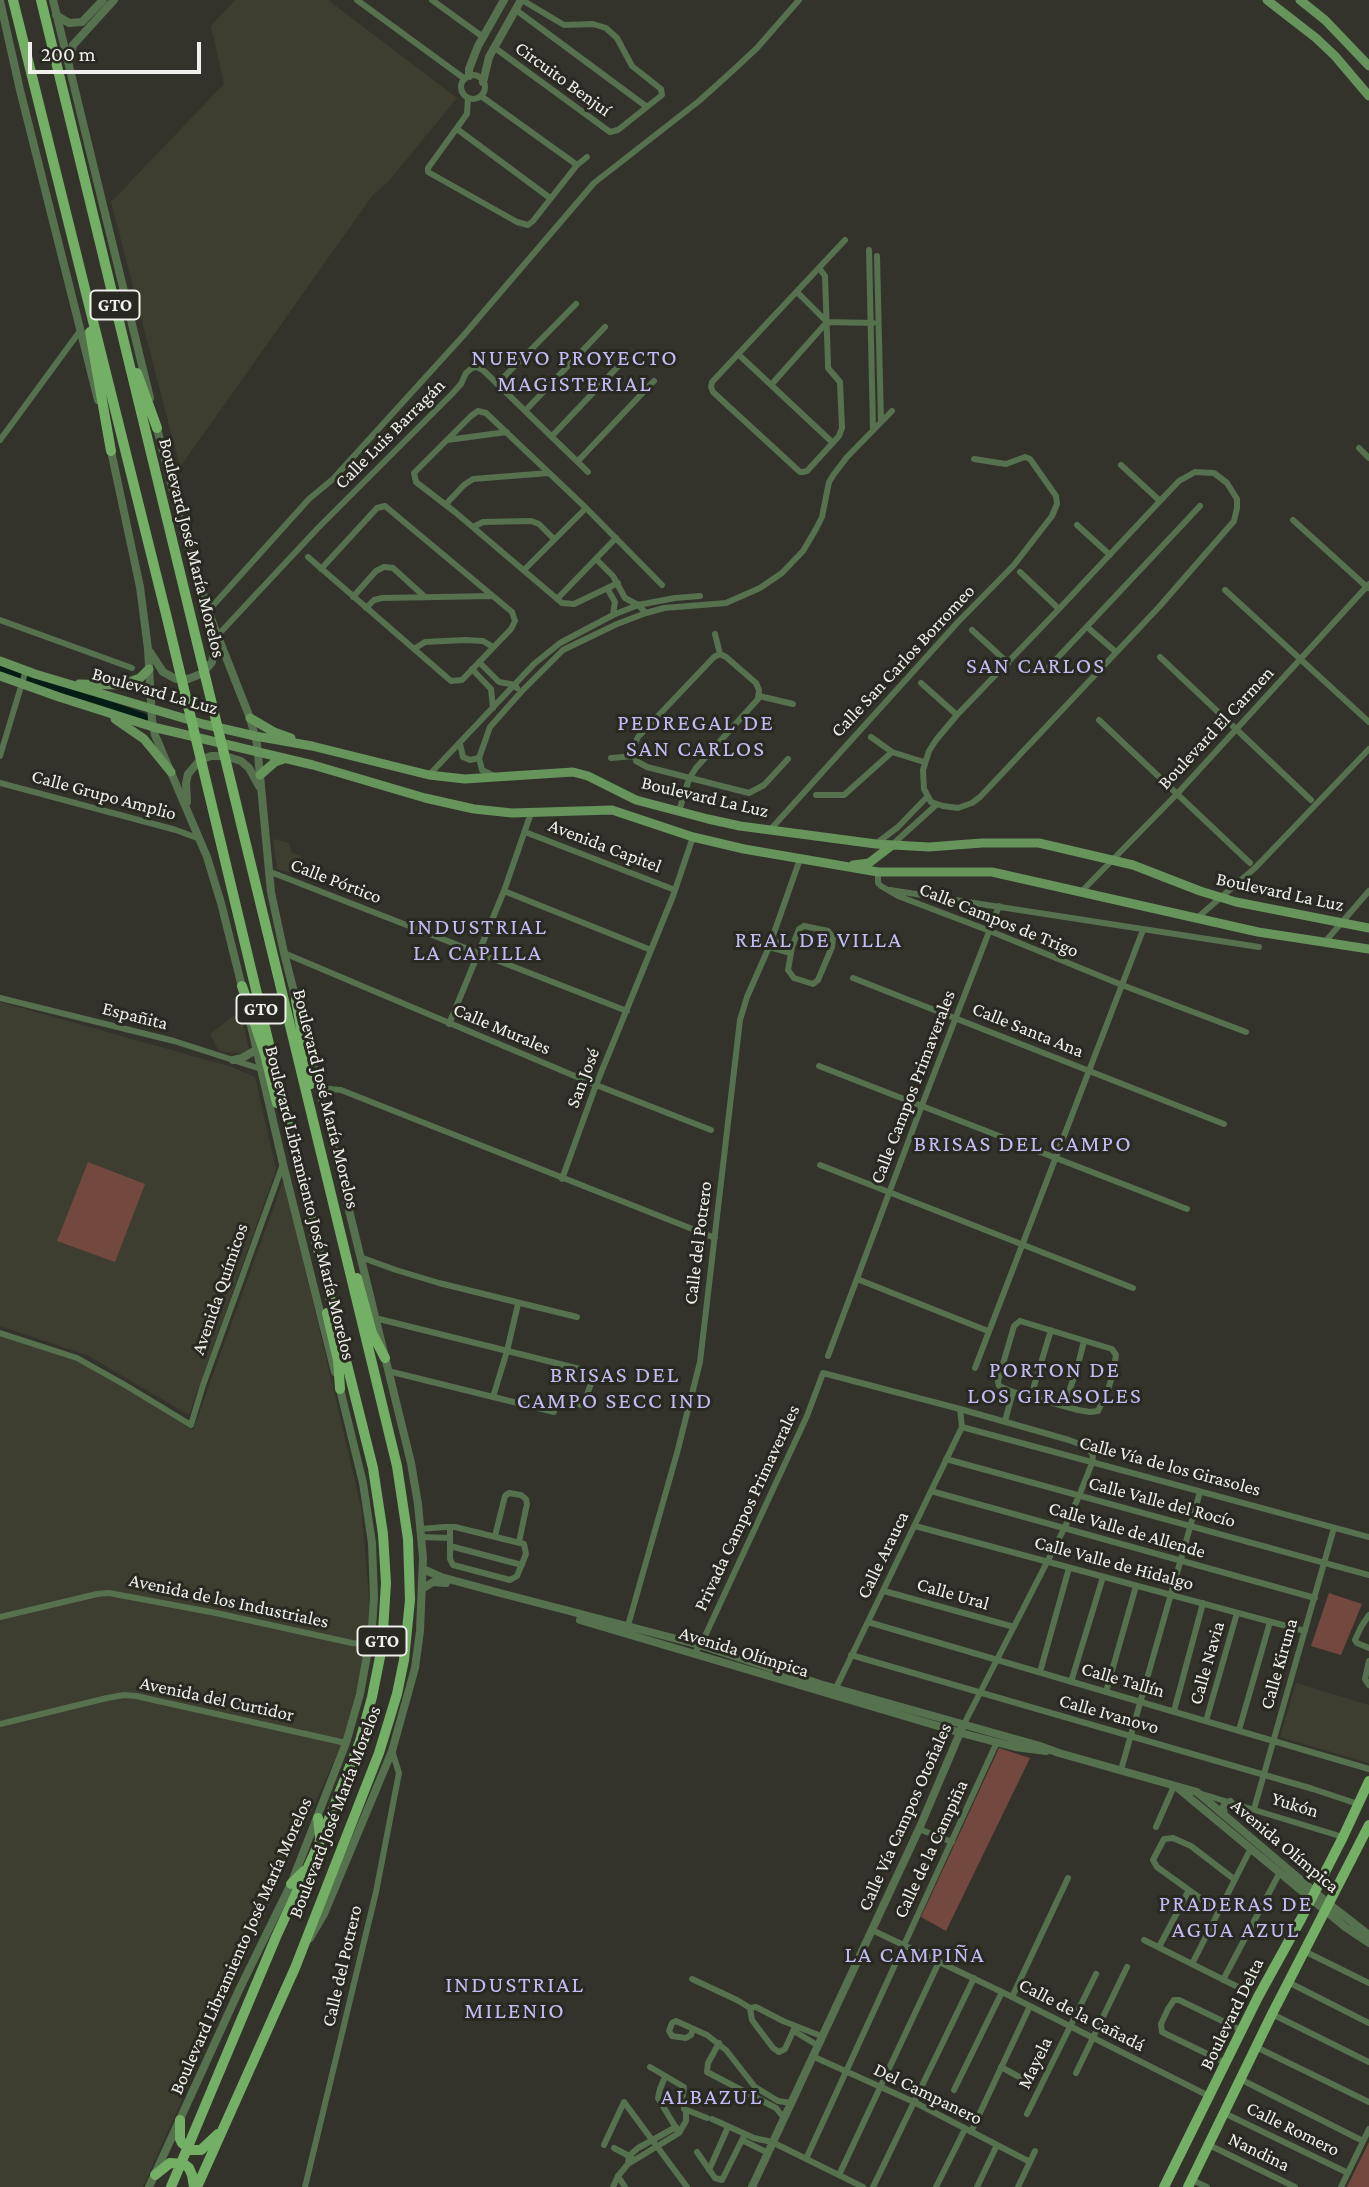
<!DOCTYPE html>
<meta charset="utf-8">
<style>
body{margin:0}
#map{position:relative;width:1369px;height:2187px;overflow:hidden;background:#33332c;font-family:"Crimson Pro",serif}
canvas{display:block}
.scale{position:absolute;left:28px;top:42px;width:173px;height:32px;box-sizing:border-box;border:4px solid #f0f0ec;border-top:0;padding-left:9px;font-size:21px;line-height:24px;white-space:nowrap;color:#f0f0ec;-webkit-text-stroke:5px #292922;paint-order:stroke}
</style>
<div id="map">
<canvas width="1369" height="2187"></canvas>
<div class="scale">200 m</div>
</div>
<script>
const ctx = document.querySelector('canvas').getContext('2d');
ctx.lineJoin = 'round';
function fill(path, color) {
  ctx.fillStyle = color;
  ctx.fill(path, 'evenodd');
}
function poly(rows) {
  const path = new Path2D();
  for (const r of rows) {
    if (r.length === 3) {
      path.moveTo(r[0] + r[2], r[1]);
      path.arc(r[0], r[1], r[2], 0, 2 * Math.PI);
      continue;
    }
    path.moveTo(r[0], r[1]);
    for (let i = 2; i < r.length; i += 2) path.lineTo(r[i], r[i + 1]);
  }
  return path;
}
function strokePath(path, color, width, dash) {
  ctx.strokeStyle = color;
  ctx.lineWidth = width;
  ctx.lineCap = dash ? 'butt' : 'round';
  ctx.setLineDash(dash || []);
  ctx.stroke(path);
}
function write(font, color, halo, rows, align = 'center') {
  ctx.font = font + ' "Crimson Pro",serif';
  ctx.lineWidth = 6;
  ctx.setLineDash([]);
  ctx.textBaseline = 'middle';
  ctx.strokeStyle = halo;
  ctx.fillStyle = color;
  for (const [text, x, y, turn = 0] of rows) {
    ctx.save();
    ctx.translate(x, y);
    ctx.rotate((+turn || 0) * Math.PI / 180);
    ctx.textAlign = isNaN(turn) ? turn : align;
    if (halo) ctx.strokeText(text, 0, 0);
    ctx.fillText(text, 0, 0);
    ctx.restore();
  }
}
const built = poly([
 [235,0,328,0,457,98,388,182,372,196,180,467,111,202,224,84,211,26],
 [273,839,289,843,291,852,301,856,295,874,277,869],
 [0,1002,232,1067,255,1077,276,1170,189,1415,87,1355,0,1326],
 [240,1011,249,1049,245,1054,219,1051,210,1034],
 [284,1179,361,1507,372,1631,343,1741,143,2187,0,2187,0,1334,83,1362,193,1430],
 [1296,1683,1369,1705,1369,1763,1280,1737]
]);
const green = poly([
 [88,1162,145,1184,115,1262,57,1241],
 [1329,1593,1362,1604,1341,1655,1311,1646],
 [999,1748,1030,1758,946,1931,921,1917],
 [1369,2142,1369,2187,1347,2187]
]);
const river = poly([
 [0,668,143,718]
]);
const minor = poly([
 [357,0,465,79],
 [432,0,483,37],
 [516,10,647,107],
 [495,48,610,132,618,130,662,95,661,89,632,66,617,38,606,28,593,24,564,25,522,0],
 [473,87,12],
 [481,96,577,165],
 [468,98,467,114,428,168,428,172,517,222,528,225,533,221,577,165,587,157],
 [457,129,550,198],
 [869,250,873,430],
 [877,256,881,422],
 [819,268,825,276,828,364,828,368,840,382,842,428,839,436,807,471,803,472,800,472,713,392,711,387,712,382,845,240],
 [797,292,827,322,873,323],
 [738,354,833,443],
 [497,384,576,304],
 [771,385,827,322],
 [526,410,605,327],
 [552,436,628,356],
 [0,440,80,331],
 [447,440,507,432],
 [1359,448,1369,458],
 [578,461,654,381],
 [1121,465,1160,501],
 [1195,472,1214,473,1227,483,1237,499,1237,508,1234,521,1159,607,980,797,972,803,958,808,943,806,931,802,924,789,923,770,929,751,936,740,957,715,1059,609,1160,501,1179,481,1195,472],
 [446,504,464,485,473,479,549,473],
 [1293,520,1368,588],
 [1077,525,1110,555],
 [473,527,483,522,531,521,539,524,554,539],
 [308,557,451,681,462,680,511,629,515,621,512,612,385,506,377,508,321,569],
 [596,559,613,576,625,598,638,605,646,613],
 [524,570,586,508],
 [1020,572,1059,609],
 [618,583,574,604,562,603,455,512,416,482,414,473,471,416,478,411,486,413,586,508,662,585],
 [607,588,615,602,613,615],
 [1225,590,1369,722],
 [353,597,376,571,384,567,393,568,425,597],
 [557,599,616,538],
 [366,608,374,600,382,598,492,596],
 [209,610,309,499,333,479,463,336,594,183,699,101,728,75,757,48,799,0],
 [0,620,132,668],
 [1087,627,1116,652],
 [972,630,1008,663],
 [715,634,720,654],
 [218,635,318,528,451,395,461,384,466,373,472,368,477,367,484,371,588,472],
 [414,649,425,642,465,640,483,641,493,647],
 [720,654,714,657,638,737,634,747,636,761,647,767,749,793,764,785,788,759],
 [1160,657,1311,800],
 [479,662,499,682,515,685,517,688],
 [1048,668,1200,506],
 [472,669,491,689,493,708],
 [921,683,957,715],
 [759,696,793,704],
 [1099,720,1250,863],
 [871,737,892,752],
 [460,744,463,757,470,760,479,758],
 [0,756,26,670],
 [611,758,634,756],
 [429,775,534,664,560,643,613,615,638,605,675,598,700,596],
 [492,775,482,770,479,758,490,727,521,692,563,650,617,624,646,613,664,608,726,603,760,588,782,573,803,551,816,529,822,517,829,482,834,474,847,457,892,411],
 [0,783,176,830,200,839],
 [816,795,844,795,892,752,924,762],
 [679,811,689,779,696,768,758,699,759,690,756,683,726,657,720,654],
 [770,830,958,622,1014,565,1052,516,1057,504,1056,496,1030,459,1025,457,1006,464,974,459],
 [525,832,675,890],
 [877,843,898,827,927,797],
 [893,844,936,805],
 [268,871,627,1011],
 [878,872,878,883,881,886,898,896,990,931,1122,985,1246,1032],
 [890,890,1259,947],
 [504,891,651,950],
 [1082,891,1177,794,1369,584],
 [1197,918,1256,867,1369,749],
 [804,926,828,931,833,938,832,947,818,980,813,984,794,978,788,970,792,947,799,929,804,926],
 [771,941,792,947],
 [1324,943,1369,891],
 [769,947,791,953],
 [284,953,596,1085,711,1130],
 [853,978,1224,1124],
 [0,998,174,1041,261,1069],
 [449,1024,504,891,531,813],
 [819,1066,1187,1209],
 [319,1088,341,1090,715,1238],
 [820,1165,1133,1288],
 [562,1179,596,1085,673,896,693,837],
 [360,1257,396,1270,439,1283,577,1317],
 [857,1279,988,1331],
 [375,1318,584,1370,590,1373,593,1378,584,1403,582,1405,573,1403],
 [1020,1321,1112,1349,1116,1355,1113,1373,1108,1390,1098,1411,1090,1412,1078,1410,1013,1392,999,1386,998,1381,1012,1333,1014,1326,1020,1321],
 [0,1333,77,1358,125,1385,191,1425,203,1385,283,1164],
 [828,1356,922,1105,999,906],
 [975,1368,1143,930],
 [388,1371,554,1412],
 [1031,1396,1051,1330],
 [493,1397,507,1351,518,1304],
 [1064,1405,1077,1369,1084,1341],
 [960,1409,1069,1440,1087,1447,1093,1455,1092,1463,1079,1496,1064,1529,964,1724],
 [1005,1421,1013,1392],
 [962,1427,1369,1537],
 [946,1459,1369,1575],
 [931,1491,1315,1598],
 [915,1526,1305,1631],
 [420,1529,445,1527,455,1527,524,1544,526,1554,517,1576,510,1580,453,1565,450,1559,450,1527],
 [495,1536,505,1496,509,1493,521,1495,526,1499,527,1504,519,1542],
 [421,1537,450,1538],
 [450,1546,522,1565],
 [884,1591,1014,1627],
 [1369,1615,1361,1627,1355,1640,1357,1643,1369,1648],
 [0,1617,97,1594,109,1593,216,1613,352,1643,369,1645],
 [868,1622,1369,1769],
 [627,1629,677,1453,700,1362,740,1020,747,997,769,947,800,859],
 [695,1653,705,1636,807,1416,823,1373,960,1409,962,1427],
 [851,1655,1313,1789,1358,1804],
 [1369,1661,1365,1679,1369,1685],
 [1040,1672,1069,1568],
 [1071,1682,1103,1577],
 [835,1690,962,1427],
 [1106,1692,1136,1586],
 [1174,1711,1203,1603],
 [1206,1721,1237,1613],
 [0,1724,107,1698,124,1695,136,1696,346,1743],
 [1239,1730,1270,1622],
 [1121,1770,1200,1492],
 [1202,1794,1343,1837],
 [1254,1809,1334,1528],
 [1156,1827,1174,1786],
 [919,1829,952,1842],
 [1218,1911,1157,1867,1153,1860,1164,1839,1173,1838,1191,1846,1234,1879],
 [872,1930,1002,1992,1211,2097],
 [1144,1940,1244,1990],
 [1159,1947,1189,1890],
 [1304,1951,1369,1983],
 [1192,1964,1251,1848],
 [692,1979,737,2000,750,2008,756,2007,783,2021,821,2036],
 [1223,1980,1280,1872],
 [1288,1982,1369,2023],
 [1012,1997,1068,1878],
 [750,2008,752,2020,773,2048,779,2052,785,2049,795,2027],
 [1272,2014,1369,2062],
 [693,2029,691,2035,686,2038,672,2036,669,2031,672,2023,676,2021,707,2035,726,2050,755,2087,778,2101,792,2103],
 [794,2031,817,2045],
 [719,2043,708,2063,707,2072,776,2108,784,2118],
 [1256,2047,1369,2102],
 [812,2056,914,2102,1030,2162],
 [1226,2063,1162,2032,1161,2024,1168,2009,1174,2000,1179,2000,1243,2031],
 [1001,2067,1023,2079],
 [1076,2073,1127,1967],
 [665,2077,660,2089,658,2098,679,2133],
 [1240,2079,1363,2141],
 [954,2090,1002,1992],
 [684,2109,707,2118],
 [1224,2113,1348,2173],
 [1027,2114,1096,1974],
 [712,2119,754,2138,772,2142,863,2187],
 [971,2132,1030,2006],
 [742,2140,768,2153],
 [604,2145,624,2102,687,2187],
 [1209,2145,1295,2187],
 [614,2148,631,2157],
 [697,2152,715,2178,722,2180,745,2134],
 [806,2159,997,1742],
 [628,2164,629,2156,638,2148,676,2127],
 [709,2170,728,2127],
 [839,2175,939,1962],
 [618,2176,625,2187],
 [1192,2180,1207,2187],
 [305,2187,376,1892,399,1773,392,1751],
 [613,2187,618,2176,628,2164,679,2133,686,2121,686,2112,682,2102,684,2087,650,2067],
 [873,2187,974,1978],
 [936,2187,965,2129],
 [977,2187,997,2145],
 [1018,2187,1035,2151],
 [1341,2187,1369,2129]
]);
const tertiary = poly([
 [53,0,150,398],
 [0,1,20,90,98,400],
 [56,15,69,23,82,22,103,0],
 [70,59,73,45,114,0],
 [469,76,469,69,478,46,504,0],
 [483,82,489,57,521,0],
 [156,424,183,531,213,624,250,718,257,744,271,892,284,953,297,1004],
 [110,446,140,587,148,649,152,720,155,735,207,857,221,903,243,991],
 [150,652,163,672,176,679,188,679,201,674,208,667,212,662,218,635],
 [187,802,186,783,188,774,200,760,211,756,225,756,241,761,249,768,259,786],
 [250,1021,283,1164,335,1372],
 [309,1047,411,1463,418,1504,423,1558,420,1631,415,1668,392,1751,324,1914,310,1938],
 [233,1060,242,1058,256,1050],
 [423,1569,441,1577,500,1593,700,1645,820,1684,1040,1746,1059,1753,1197,1792,1329,1904,1369,1935],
 [422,1589,433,1582,446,1583],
 [580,1620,965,1734,1015,1747,1046,1751],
 [1179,1789,1345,1927,1369,1943],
 [1223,1814,1224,1806,1230,1802],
 [149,2187,240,1988,291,1884,346,1743,360,1694,372,1628,374,1597,372,1543,363,1483,339,1385],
 [752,2187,919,1829,962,1728]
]);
const secondary = poly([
 [1267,0,1316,38,1335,56,1369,96],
 [1300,0,1325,20,1369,66],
 [0,661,35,674,203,724,255,736,312,746,429,775,465,779,573,772,588,776,636,800,708,819,740,826,876,844,929,847,982,843,1039,843,1133,865,1200,891,1236,902,1369,928],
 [0,676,59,697,153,727,313,765,425,798,474,809,512,813,612,810,693,837,744,849,878,872,992,872,1258,932,1369,949],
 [79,684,122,685,140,678,149,669],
 [250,718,274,732,291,738],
 [115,719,144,739,171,772],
 [260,775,275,762,284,759],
 [853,865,869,863,891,846]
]);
const primary = poly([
 [13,0,166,614,320,1257,373,1468,383,1534,386,1583,382,1647,372,1697,360,1741,320,1841,276,1937,171,2187],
 [41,0,397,1466,408,1539,410,1600,404,1660,397,1694,379,1753,295,1968,197,2187],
 [90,332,111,451],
 [137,373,157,428],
 [242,986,265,1054,277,1103],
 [296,1000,311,1084],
 [357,1278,372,1333,385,1358],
 [327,1313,338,1360,340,1389],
 [318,1818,320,1838],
 [291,1884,304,1871],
 [180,2120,180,2139,182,2143,191,2150,201,2150,218,2134],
 [155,2175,170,2163,184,2164,189,2168,192,2175,194,2187],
 [1164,2187,1258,1997,1301,1919,1343,1837,1369,1781],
 [1188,2187,1272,2014,1369,1825]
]);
const shields = [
 [115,305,49],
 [261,1009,49],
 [382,1641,49]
];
const shieldNames = [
 ["GTO",115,305],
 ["GTO",261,1009],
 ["GTO",382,1641]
];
const streetNames = [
 ["Circuito Benjuí",563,79,36],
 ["Calle Luis Barragán",390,434,-45],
 ["Boulevard José María Morelos",192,548,76],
 ["Calle San Carlos Borromeo",903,661,-47],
 ["Boulevard La Luz",155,691,16],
 ["Boulevard El Carmen",1216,728,-47],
 ["Calle Grupo Amplio",104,795,15],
 ["Boulevard La Luz",705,797,13],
 ["Avenida Capitel",605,846,21],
 ["Calle Pórtico",336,881,21],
 ["Boulevard La Luz",1280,892,12],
 ["Calle Campos de Trigo",999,920,22],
 ["Españita",135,1016,14],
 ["Calle Murales",502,1029,23],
 ["Calle Santa Ana",1028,1030,22],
 ["San José",583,1078,-69],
 ["Calle Campos Primaverales",913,1087,-69],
 ["Boulevard José María Morelos",326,1099,76],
 ["Boulevard Libramiento José María Morelos",310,1203,76],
 ["Calle del Potrero",698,1243,-83],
 ["Avenida Químicos",220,1289,-71],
 ["Calle Vía de los Girasoles",1170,1466,15],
 ["Calle Valle del Rocío",1162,1502,15],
 ["Privada Campos Primaverales",747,1508,-65],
 ["Calle Valle de Allende",1127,1530,16],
 ["Calle Arauca",883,1555,-64],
 ["Calle Valle de Hidalgo",1114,1563,15],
 ["Calle Ural",953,1594,16],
 ["Avenida de los Industriales",229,1601,12],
 ["Avenida Olímpica",744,1652,17],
 ["Calle Navia",1207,1663,-74],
 ["Calle Kiruna",1279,1664,-74],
 ["Calle Tallín",1123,1680,16],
 ["Avenida del Curtidor",217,1699,12],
 ["Calle Ivanovo",1109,1714,16],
 ["Yukón",1295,1805,17],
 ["Boulevard José María Morelos",335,1812,-69],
 ["Calle Vía Campos Otoñales",905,1817,-66],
 ["Avenida Olímpica",1285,1846,40],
 ["Calle de la Campiña",931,1849,-65],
 ["Boulevard Libramiento José María Morelos",241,1946,-66],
 ["Calle del Potrero",342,1966,-77],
 ["Boulevard Delta",1232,2014,-64],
 ["Calle de la Cañadá",1082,2015,27],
 ["Mayela",1035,2063,-64],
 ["Del Campanero",928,2094,26],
 ["Calle Romero",1293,2129,26],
 ["Nandina",1259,2152,26]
];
const quarterNames = [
 ["NUEVO PROYECTO",575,358],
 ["MAGISTERIAL",575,384],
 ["SAN CARLOS",1036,666],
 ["PEDREGAL DE",696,723],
 ["SAN CARLOS",696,749],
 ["INDUSTRIAL",478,927],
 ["LA CAPILLA",478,953],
 ["REAL DE VILLA",819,940],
 ["BRISAS DEL CAMPO",1023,1144],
 ["PORTON DE",1055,1370],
 ["LOS GIRASOLES",1055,1396],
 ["BRISAS DEL",615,1375],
 ["CAMPO SECC IND",615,1401],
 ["PRADERAS DE",1236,1904],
 ["AGUA AZUL",1236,1930],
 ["LA CAMPIÑA",915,1955],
 ["INDUSTRIAL",515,1985],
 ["MILENIO",515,2011],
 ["ALBAZUL",712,2097]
];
fill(built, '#3e3e30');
fill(green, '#73483e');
strokePath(river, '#041c16', 10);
strokePath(minor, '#55714e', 6);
strokePath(tertiary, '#55714e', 8);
strokePath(secondary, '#66945b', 9);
strokePath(primary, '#73af65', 10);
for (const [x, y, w] of shields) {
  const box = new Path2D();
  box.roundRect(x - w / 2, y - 14.5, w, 29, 5);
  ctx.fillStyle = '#292922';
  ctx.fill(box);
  strokePath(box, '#f0f0ec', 2);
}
write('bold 18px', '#f0f0ec', null, shieldNames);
write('19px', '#f0f0ec', '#292922', streetNames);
ctx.letterSpacing = '2px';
write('23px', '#c2bcf5', '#292922', quarterNames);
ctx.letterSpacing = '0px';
</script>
